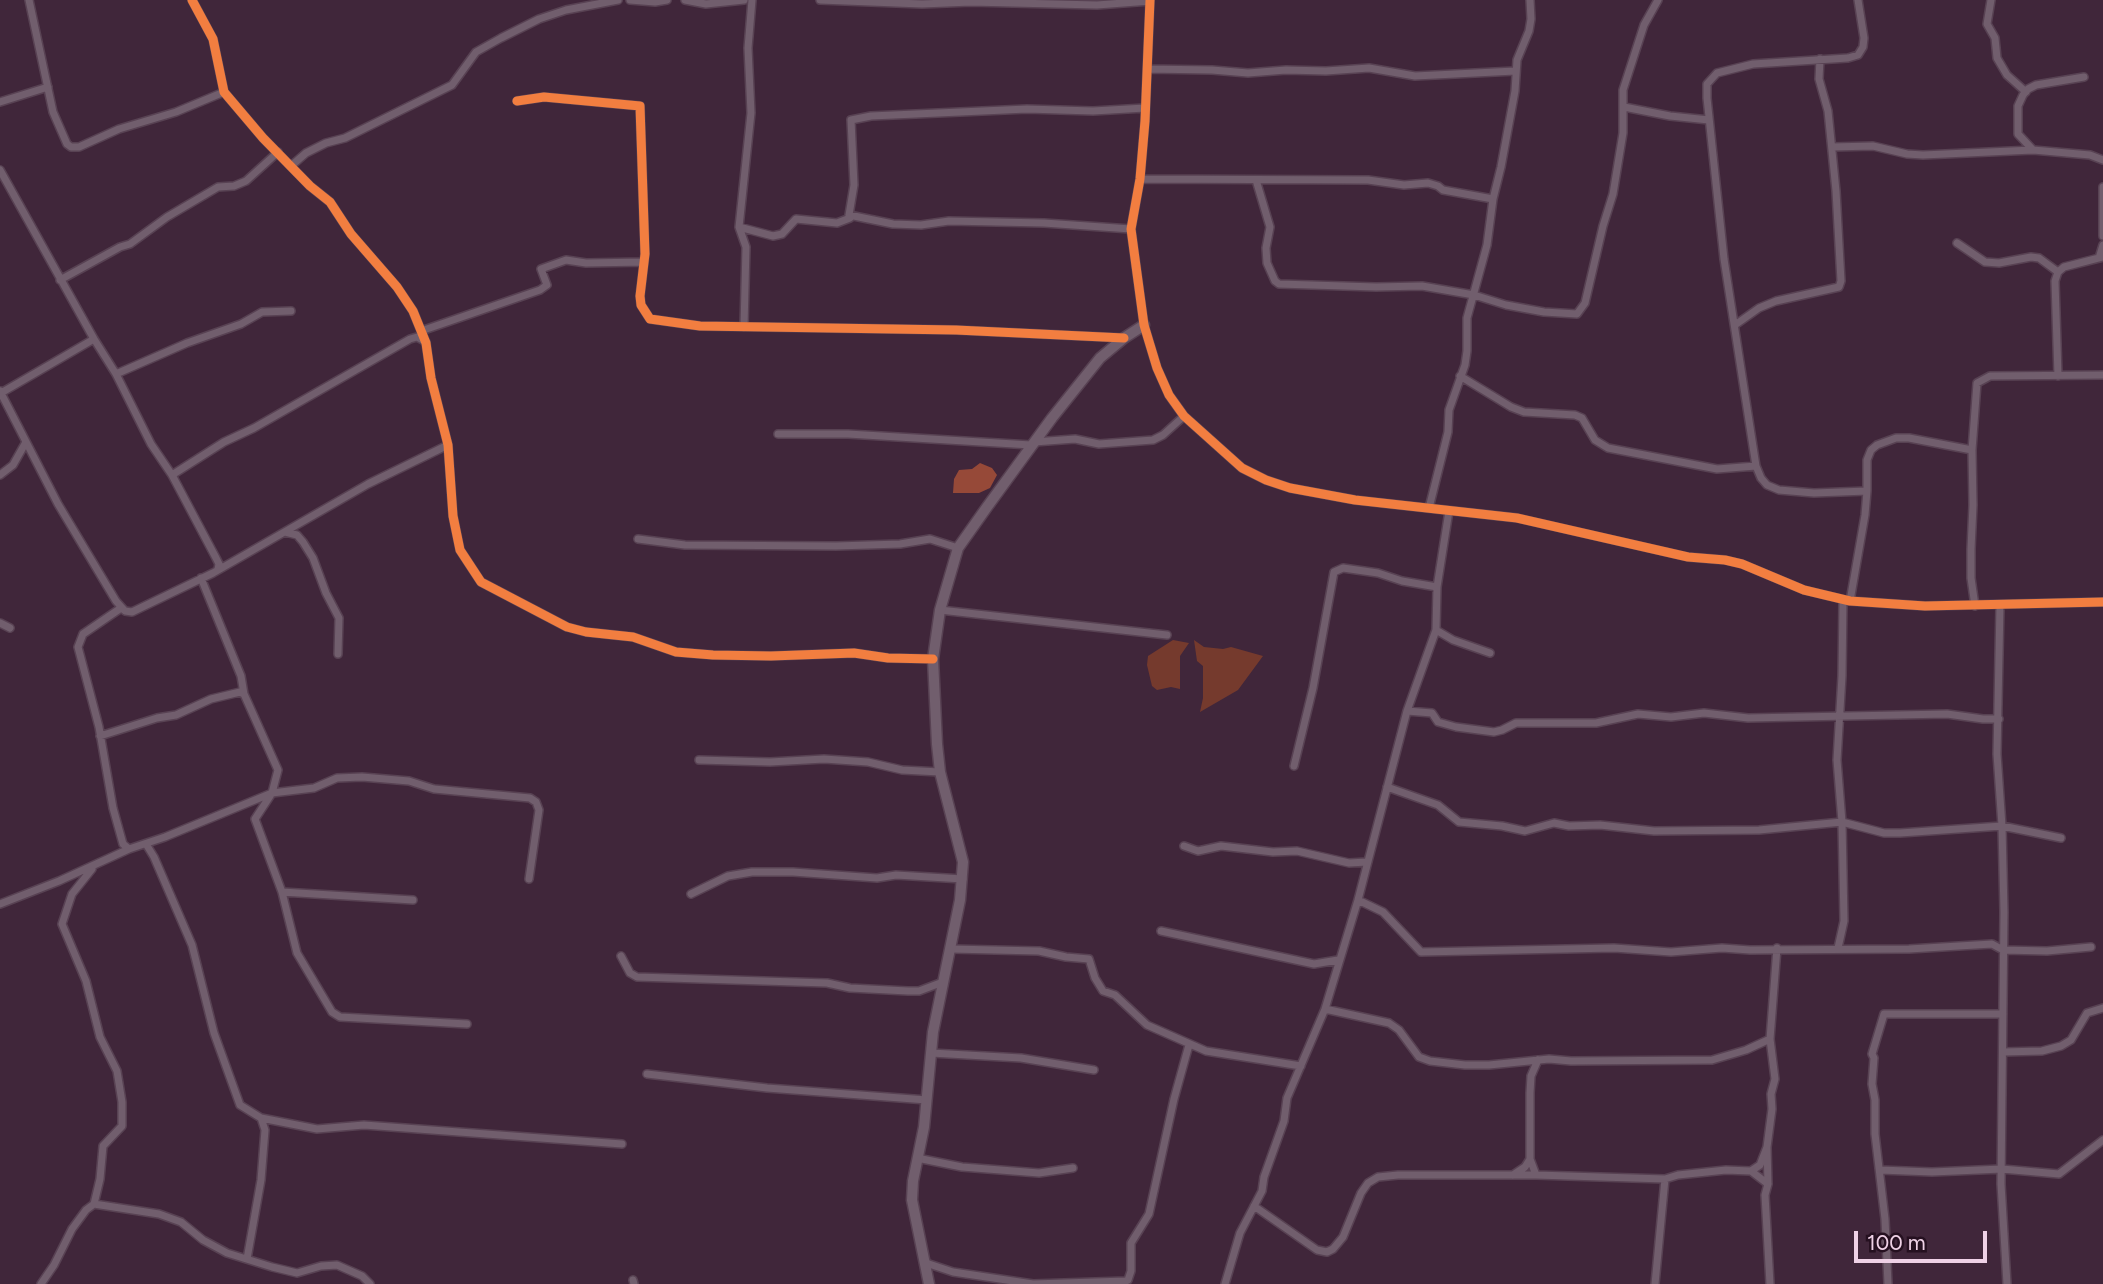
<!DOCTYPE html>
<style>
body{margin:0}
#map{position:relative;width:2103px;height:1284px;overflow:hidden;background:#40263a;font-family:Figtree,sans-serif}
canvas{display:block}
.scale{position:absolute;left:1854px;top:1231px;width:133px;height:32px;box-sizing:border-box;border:4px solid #efd1e6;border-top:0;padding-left:9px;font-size:21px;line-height:24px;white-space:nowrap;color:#efd1e6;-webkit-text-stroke:5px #251020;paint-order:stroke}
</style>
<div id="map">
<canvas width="2103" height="1284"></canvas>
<div class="scale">100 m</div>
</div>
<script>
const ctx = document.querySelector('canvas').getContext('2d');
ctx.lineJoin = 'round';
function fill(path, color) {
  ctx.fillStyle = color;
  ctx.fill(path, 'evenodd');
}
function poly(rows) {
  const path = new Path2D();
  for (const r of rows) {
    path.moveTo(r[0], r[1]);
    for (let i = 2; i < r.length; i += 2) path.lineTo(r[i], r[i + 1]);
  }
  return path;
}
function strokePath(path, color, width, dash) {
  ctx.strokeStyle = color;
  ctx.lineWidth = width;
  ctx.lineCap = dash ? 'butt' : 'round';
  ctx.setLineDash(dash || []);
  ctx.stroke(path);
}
const green = poly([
 [1173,640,1189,643,1180,656,1180,689,1171,687,1157,690,1152,686,1147,665,1148,656],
 [1194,640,1204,647,1223,649,1231,647,1263,656,1238,690,1200,712,1203,698,1203,666,1197,661]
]);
const forest = poly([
 [980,463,992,468,997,475,990,488,979,493,953,493,954,479,959,470,972,469]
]);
const street = poly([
 [29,0,53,112,67,144,71,147,79,147,119,129,176,112,224,92],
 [192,0,213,39,224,92,263,138,310,186,330,202,351,234,397,287,413,311,426,343,431,378,448,445,453,516,460,550,481,582,567,627,586,632,633,637,676,652,713,655,771,656,854,653,888,658,933,659],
 [630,0,655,2,667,0],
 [685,0,706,4,744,0],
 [820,0,922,4,971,2,1097,5,1150,1],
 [1150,0,1145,121,1140,179,1131,229,1144,325,1157,368,1169,395,1184,416,1242,468,1266,480,1290,488,1355,500,1517,518,1688,557,1725,560,1742,564,1804,590,1850,601,1925,606,2103,602],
 [1858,0,1864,38,1863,47,1858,55,1848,58,1753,64,1717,73,1707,84,1707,98,1724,259,1756,466,1761,478,1767,485,1779,490,1814,493,1867,491],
 [1991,0,1987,24,1995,38,1997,58,2007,75,2026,92],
 [1147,69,1212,70,1248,73,1286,70,1326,71,1369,68,1415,76,1515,71],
 [517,101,544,97,640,106,645,254,640,296,641,305,650,319,700,326,956,330,1124,338],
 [0,102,48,87],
 [1624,107,1670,116,1709,120],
 [1832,147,1873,146,1907,154,1923,155,2033,150,2090,155,2103,160],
 [2033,150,2018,134,2018,106,2023,95,2028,89,2036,85,2084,77],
 [291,166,306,153,326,143,345,138,452,85,476,52,501,38,539,19,566,10,618,0],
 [0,170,94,339,116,374,151,444,172,475,216,558,219,564,218,569],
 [1140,179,1368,180,1404,185,1428,183,1438,186,1443,190,1493,199],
 [1256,180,1270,227,1266,248,1267,263,1275,281,1279,284,1376,287,1422,286,1474,295,1506,305,1544,312,1577,314,1585,303,1603,226,1613,194,1623,133,1623,90,1644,25,1658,0],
 [2103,187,2103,236],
 [849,215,854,185,851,120,871,116,1027,109,1093,111,1145,108],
 [739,227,773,236,782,234,796,219,837,223,850,218,849,215,893,224,921,225,949,221,1044,223,1131,229],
 [1957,243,1985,262,1999,263,2031,257,2039,258,2058,272],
 [2099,258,2103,245],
 [60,280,120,247,130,244,167,217,218,187,234,186,246,181,278,152],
 [1735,325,1759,308,1776,301,1839,287,1841,281,1836,191,1828,111,1819,79,1820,59],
 [744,327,746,247,739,227,751,113,748,48,752,0],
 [421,331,540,290,547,285,541,269,566,260,586,263,644,262],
 [116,374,187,343,241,324,262,312,291,311],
 [1460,376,1511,407,1524,412,1575,415,1582,418,1595,440,1608,448,1717,469,1756,466],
 [2058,376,2055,281,2058,272,2064,267,2103,257],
 [0,391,58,504,116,601,125,611,132,612,213,573,368,484,448,445],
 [1,393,94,339],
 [778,434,848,434,1031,445],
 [1034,442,1075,439,1099,444,1153,440,1163,435,1184,416],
 [0,475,13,465,26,442],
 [172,475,224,442,254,428,410,339,417,337,426,342],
 [1429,508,1448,432,1449,410,1465,365,1467,351,1467,318,1487,245,1493,199,1501,167,1515,91,1517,60,1529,31,1531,19,1530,0],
 [285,532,297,535,303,542,313,558,326,593,339,618,338,654],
 [638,539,685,545,836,546,900,544,930,539,958,548],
 [201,578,241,676,244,694],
 [1850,601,1865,515,1867,491,1867,460,1871,450,1877,445,1896,438,1909,438,1972,450],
 [2000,605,1997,754,2002,826,2004,912,2001,1184,2007,1284],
 [1975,606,1971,578,1971,549,1973,505,1972,450,1977,383,1990,376,2103,375],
 [121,608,83,634,78,647,99,727,113,808,123,844,129,849],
 [940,610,1167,635],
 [0,623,10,628],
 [1436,630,1453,640,1490,653],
 [1407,711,1432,713,1438,722,1456,727,1494,732,1502,730,1516,723,1596,723,1638,714,1671,717,1704,713,1748,718,1947,714,1983,719,1999,719],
 [100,736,157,718,176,715,211,699,240,692,244,694,278,770,272,793,255,819,282,892,297,953,332,1012,340,1017,467,1024],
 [699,760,770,762,824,759,868,762,902,770,940,772],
 [1294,766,1313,688,1334,572,1343,568,1378,573,1402,581,1437,587],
 [1387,787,1438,805,1459,822,1502,826,1525,831,1554,823,1569,826,1600,825,1654,831,1759,830,1842,822,1884,833,1900,833,2002,826,2061,838],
 [146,844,154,857,192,945,214,1033,240,1105,261,1118,265,1130,261,1180,247,1259],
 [1184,846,1198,851,1221,846,1273,852,1297,851,1349,863,1367,862],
 [282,892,413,900],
 [691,894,728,876,752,872,793,872,877,878,896,875,963,879],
 [1358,900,1383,912,1421,952,1614,948,1671,952,1722,948,1750,950,1909,949,1992,944,2003,950,2047,951,2091,947],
 [0,904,59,881,129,849,165,837,272,793,314,788,337,778,362,777,409,781,434,789,530,798,536,802,539,810,529,879],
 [1161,931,1314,964,1338,960],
 [1838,948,1844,921,1842,822,1837,760,1842,676,1843,600],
 [951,949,1039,951,1066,957,1089,959,1095,978,1103,991,1115,995,1147,1025,1206,1051,1301,1066],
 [621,956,630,973,637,977,827,983,850,988,908,991,919,991,943,982],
 [1325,1009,1389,1023,1399,1030,1419,1057,1430,1061,1465,1065,1489,1065,1549,1059,1571,1061,1712,1060,1746,1050,1770,1039],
 [2003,1052,2042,1051,2061,1046,2071,1040,2087,1013,2103,1008],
 [931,1053,1021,1058,1094,1070],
 [647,1074,767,1088,927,1100],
 [261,1118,317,1129,364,1125,622,1144],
 [917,1158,962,1167,1039,1173,1073,1168],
 [1880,1170,1932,1172,2002,1169,2059,1174,2103,1140],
 [1751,1171,1768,1184],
 [1513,1175,1525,1167,1530,1159],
 [1536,1175,1530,1159,1530,1093,1531,1076,1538,1060],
 [94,1204,159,1214,181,1222,203,1240,227,1253,272,1267,297,1273,321,1266,337,1265,362,1276,370,1284],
 [1254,1206,1317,1250,1327,1252,1333,1249,1343,1237,1361,1193,1368,1183,1378,1177,1398,1175,1536,1175,1665,1179,1678,1175,1726,1170,1751,1171,1760,1165,1767,1147],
 [926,1263,953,1272,1033,1284,1126,1281,1128,1280,1131,1271,1131,1243,1149,1214,1174,1099,1189,1045],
 [633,1280,634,1284],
 [41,1284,54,1265,72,1229,86,1210,94,1204,100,1179,103,1146,122,1126,122,1102,117,1071,100,1037,86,981,62,924,72,894,92,869],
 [1225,1284,1240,1233,1262,1191,1264,1177,1284,1121,1287,1098,1325,1009,1358,900,1407,711,1436,630,1437,587,1449,511],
 [1655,1284,1665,1179],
 [1770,1284,1765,1195,1768,1184,1767,1147,1772,1109,1771,1094,1775,1079,1770,1039,1777,948],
 [1888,1284,1885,1219,1875,1134,1875,1100,1872,1084,1874,1058,1872,1054,1884,1014,2003,1014]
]);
const secondary = poly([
 [929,1284,912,1200,913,1181,924,1127,933,1032,960,900,963,862,940,772,937,744,933,659,940,610,958,548,987,507,1052,418,1100,358,1124,338,1144,325]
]);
const cycleway = poly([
 [192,0,213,39,224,92,263,138,310,186,330,202,351,234,397,287,413,311,426,343,431,378,448,445,453,516,460,550,481,582,567,627,586,632,633,637,676,652,713,655,771,656,854,653,888,658,933,659],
 [1150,0,1145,121,1140,179,1131,229,1144,325,1157,368,1169,395,1184,416,1242,468,1266,480,1290,488,1355,500,1517,518,1688,557,1725,560,1742,564,1804,590,1850,601,1925,606,2103,602],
 [517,101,544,97,640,106,645,254,640,296,641,305,650,319,700,326,956,330,1124,338]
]);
fill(green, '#753a2d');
fill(forest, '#964938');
strokePath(street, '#584253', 10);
strokePath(secondary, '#584253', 13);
strokePath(street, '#715e6d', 7);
strokePath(secondary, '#715e6d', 10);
strokePath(cycleway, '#f27e40', 9);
</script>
